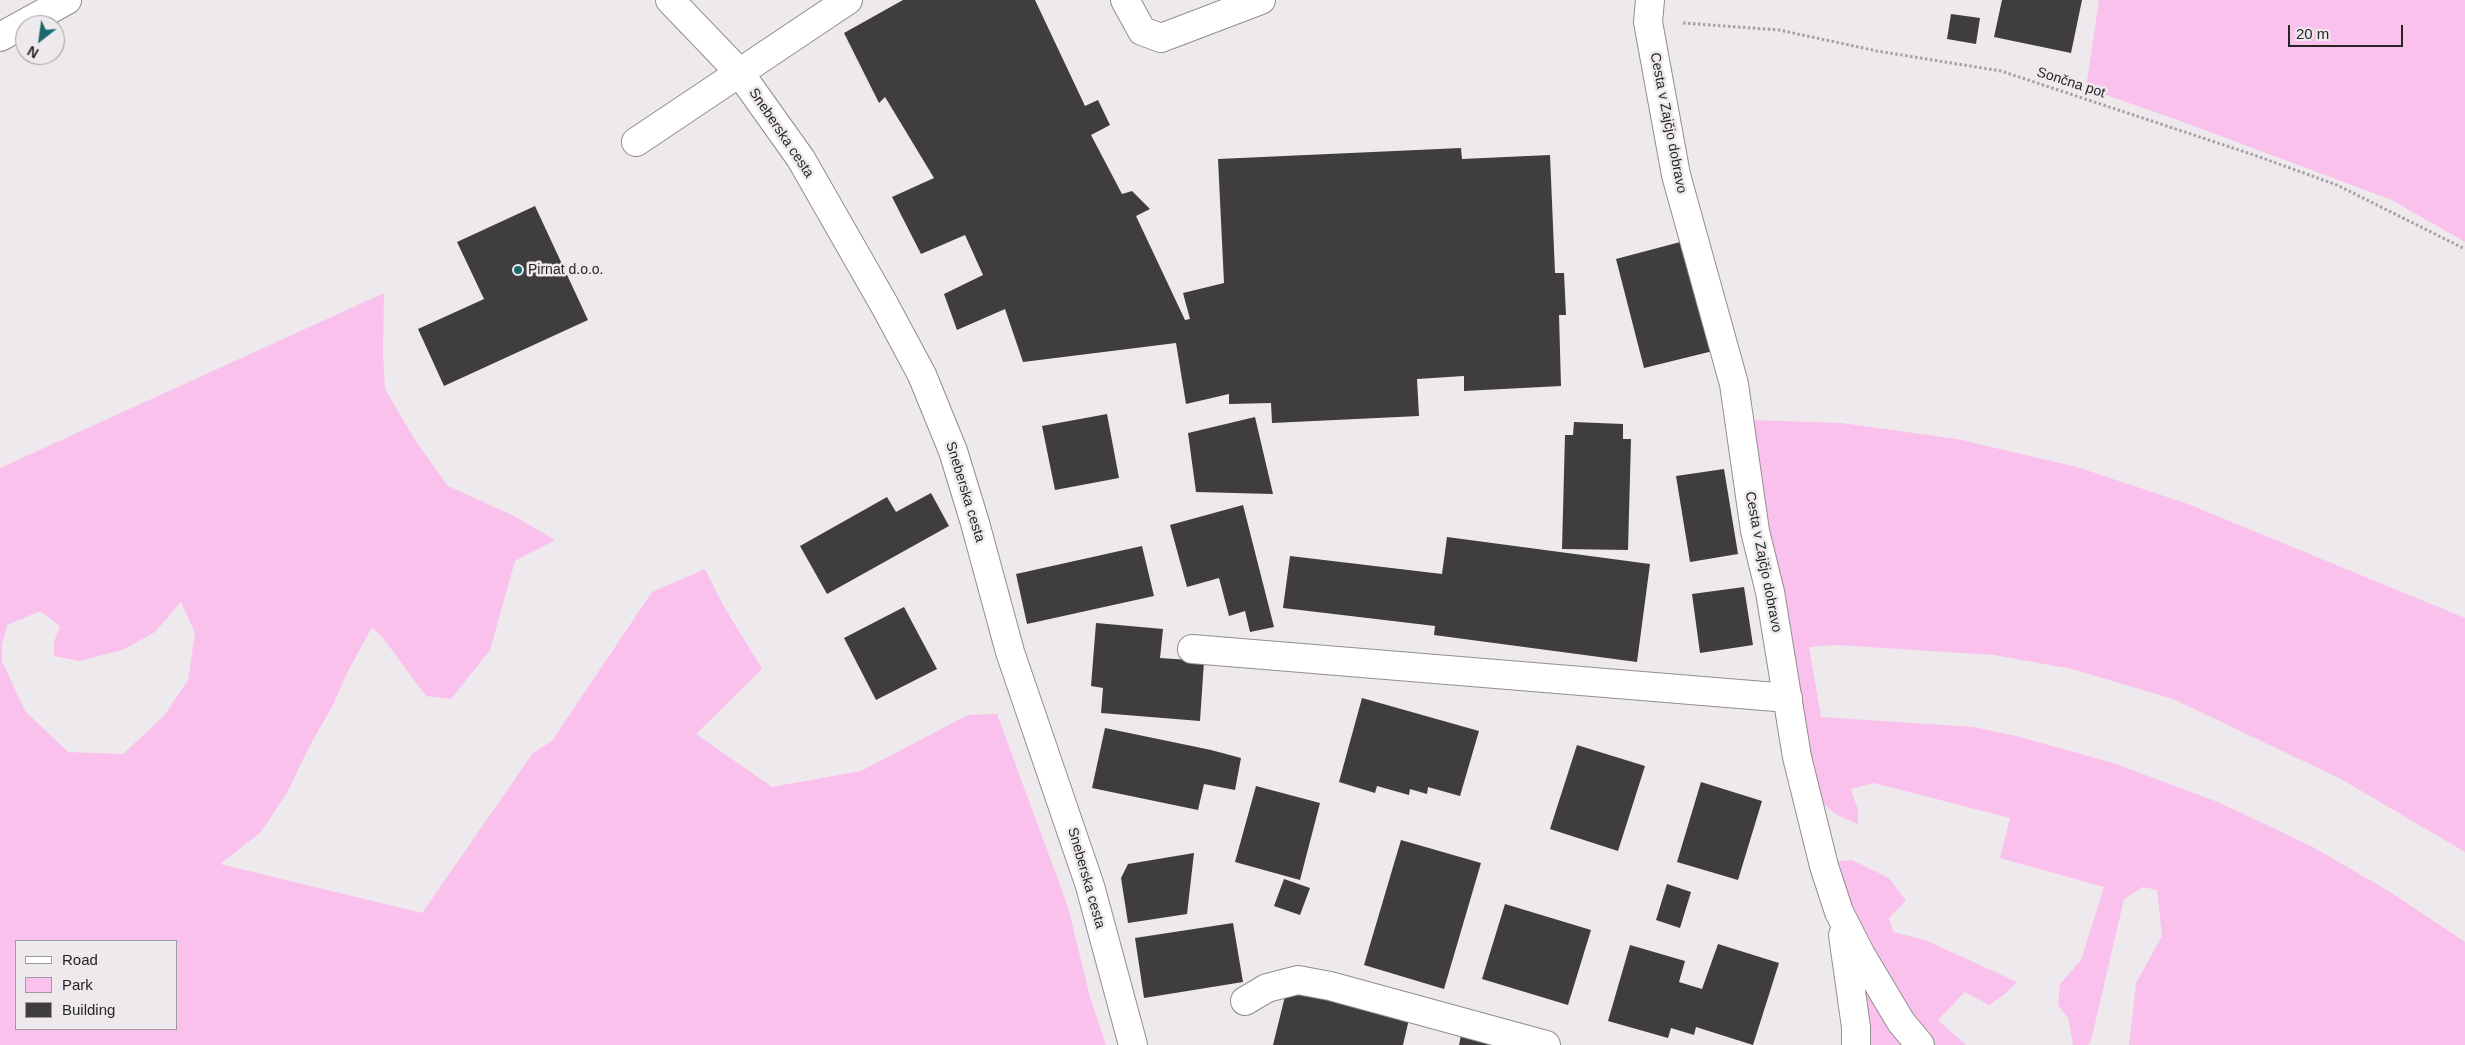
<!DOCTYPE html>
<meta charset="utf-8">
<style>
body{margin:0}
#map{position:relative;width:2465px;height:1045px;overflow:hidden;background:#ede9ec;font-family:Arial,sans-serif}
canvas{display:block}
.legend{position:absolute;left:15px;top:940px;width:162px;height:90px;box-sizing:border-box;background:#ede9ec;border:1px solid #9d9b9d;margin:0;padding:6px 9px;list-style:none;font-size:15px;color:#262526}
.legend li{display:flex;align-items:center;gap:10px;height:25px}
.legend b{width:25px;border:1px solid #9d9b9d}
.north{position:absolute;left:15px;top:15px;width:50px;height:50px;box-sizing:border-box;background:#ede9ec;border:1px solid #9d9b9d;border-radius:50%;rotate:210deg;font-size:14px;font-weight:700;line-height:20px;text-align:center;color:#262526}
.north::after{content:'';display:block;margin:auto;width:18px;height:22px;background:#1c696d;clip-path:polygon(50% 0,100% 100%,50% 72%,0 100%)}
.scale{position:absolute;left:2288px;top:25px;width:115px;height:22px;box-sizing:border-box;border:2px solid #262526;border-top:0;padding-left:6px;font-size:15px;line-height:18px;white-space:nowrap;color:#262526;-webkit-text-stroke:4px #ede9ec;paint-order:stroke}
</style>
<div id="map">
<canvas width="2465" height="1045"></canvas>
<ul class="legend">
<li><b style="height:6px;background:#fff"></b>Road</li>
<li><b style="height:14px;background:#fbc1ed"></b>Park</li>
<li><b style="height:14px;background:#403d3f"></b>Building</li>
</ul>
<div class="north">N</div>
<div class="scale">20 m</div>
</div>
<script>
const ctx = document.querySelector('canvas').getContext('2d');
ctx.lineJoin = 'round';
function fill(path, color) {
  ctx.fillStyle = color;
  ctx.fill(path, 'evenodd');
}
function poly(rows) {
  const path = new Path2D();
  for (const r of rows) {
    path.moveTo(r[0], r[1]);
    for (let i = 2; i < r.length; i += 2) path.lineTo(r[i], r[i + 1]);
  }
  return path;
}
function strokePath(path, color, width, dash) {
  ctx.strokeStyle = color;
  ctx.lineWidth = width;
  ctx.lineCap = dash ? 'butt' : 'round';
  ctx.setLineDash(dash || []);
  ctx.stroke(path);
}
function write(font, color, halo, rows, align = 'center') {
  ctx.font = font + ' Arial,sans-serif';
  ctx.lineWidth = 5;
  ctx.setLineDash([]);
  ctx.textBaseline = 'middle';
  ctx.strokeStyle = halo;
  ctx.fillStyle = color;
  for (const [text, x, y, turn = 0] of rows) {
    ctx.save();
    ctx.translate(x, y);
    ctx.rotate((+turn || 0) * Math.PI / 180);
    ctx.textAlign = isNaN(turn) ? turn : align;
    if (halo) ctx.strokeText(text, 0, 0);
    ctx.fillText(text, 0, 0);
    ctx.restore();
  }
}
const green = poly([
 [2099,0,2465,0,2465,242,2392,200,2186,123,2086,88],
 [384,293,383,352,385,389,415,440,448,486,514,516,555,540,515,561,490,650,451,699,426,696,383,638,372,627,347,673,333,705,309,747,288,791,261,832,220,864,422,913,533,753,552,741,652,592,705,569,723,605,762,669,696,734,772,787,861,771,968,715,997,714,1068,907,1090,997,1106,1045,0,1045,0,468],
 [181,602,195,633,188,680,164,716,123,754,68,752,25,711,2,661,2,645,7,625,40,611,60,626,54,642,54,656,79,661,122,650,155,632],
 [16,941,176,941,176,1029,16,1029],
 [1751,420,1841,423,1957,439,2077,467,2188,504,2465,618,2465,852,2341,779,2173,699,2072,669,1994,655,1837,645,1809,647,1821,717,1973,727,2016,736,2113,763,2218,802,2311,846,2387,890,2465,942,2465,1045,2129,1045,2136,983,2162,936,2157,890,2143,887,2124,899,2091,1041,2088,1045,2073,1045,2068,1018,2058,1005,2060,984,2081,960,2104,887,2000,858,2010,818,1874,783,1851,789,1858,810,1858,824,1835,814,1818,799,1789,646],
 [1852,860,1889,878,1906,901,1889,918,1893,932,1925,940,2017,982,2005,994,1989,1005,1965,992,1938,1020,1966,1045,1935,1045,1908,1011,1855,922,1833,862],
 [1856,966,1904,1045,1866,1045]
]);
const building = poly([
 [903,0,1035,0,1085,106,1098,100,1110,125,1091,135,1122,194,1132,191,1150,209,1136,216,1185,320,1190,319,1183,293,1224,283,1218,159,1461,148,1462,159,1550,155,1555,273,1564,273,1566,315,1559,315,1561,386,1464,391,1464,376,1417,379,1419,416,1272,423,1271,403,1229,404,1229,394,1186,404,1176,343,1023,362,1005,309,957,330,944,294,983,275,965,235,921,254,892,197,934,178,885,97,879,103,844,33],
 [2002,0,2082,0,2071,53,1994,37],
 [1951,14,1980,18,1976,44,1947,39],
 [535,206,588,320,444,386,418,329,484,299,457,242],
 [1684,241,1713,351,1644,368,1616,259],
 [1107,414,1119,478,1055,490,1042,426],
 [1255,417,1273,494,1196,492,1188,433],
 [1574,422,1623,424,1623,439,1631,439,1628,550,1562,549,1565,435,1573,435],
 [1724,469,1738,554,1690,562,1676,476],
 [931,493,949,526,827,594,800,546,887,497,896,512],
 [1243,505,1274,627,1250,632,1245,611,1229,616,1219,578,1187,587,1170,525],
 [1447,537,1650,564,1637,662,1434,635,1435,626,1283,608,1290,556,1442,574],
 [1142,546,1154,596,1027,624,1016,574],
 [1744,587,1753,645,1700,653,1692,594],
 [904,607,937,669,876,700,844,638],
 [1096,623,1163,629,1160,658,1204,661,1200,721,1101,713,1103,688,1091,686],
 [1362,698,1479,731,1460,796,1428,787,1427,794,1410,789,1409,795,1377,786,1375,793,1339,782],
 [1105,728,1211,750,1241,758,1235,790,1204,784,1198,810,1092,788],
 [1577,745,1645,766,1618,851,1550,829],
 [1701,782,1762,801,1738,880,1677,862],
 [1256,786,1320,803,1300,880,1235,862],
 [1401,840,1481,863,1444,989,1364,965],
 [1194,853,1187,914,1128,923,1121,878,1128,864],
 [1284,879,1310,888,1300,915,1274,906],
 [1667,884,1691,892,1680,928,1656,920],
 [1505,904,1591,930,1568,1005,1482,979],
 [1233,923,1243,982,1144,998,1135,938],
 [1718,944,1779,963,1753,1045,1696,1027,1694,1035,1671,1028,1668,1038,1608,1021,1630,945,1685,961,1679,982,1702,989],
 [1287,988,1409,1019,1403,1045,1273,1045],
 [1461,1035,1499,1045,1459,1045]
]);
const path = poly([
 [1683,23,1779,30,1877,51,2001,71,2254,155,2337,185,2465,249]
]);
const minor = poly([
 [670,0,739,72,801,159,885,306,922,375,953,451,975,523,1010,652,1090,886,1133,1045],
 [1125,0,1142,31,1161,38,1261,0],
 [1650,0,1648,22,1676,175,1734,384,1755,531,1770,592,1797,757,1824,866,1839,912,1861,955,1901,1022,1920,1045],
 [0,37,67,0],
 [636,142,848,0],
 [1192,649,1788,698],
 [1843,935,1856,1027,1856,1045],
 [1245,1001,1267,988,1298,980,1330,986,1546,1045]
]);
const markers = [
 [518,270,5,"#1c696d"]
];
const streetNames = [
 ["Sončna pot",2071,83,18],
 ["Cesta v Zajčjo dobravo",1668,123,79],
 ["Sneberska cesta",781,133,56],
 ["Sneberska cesta",965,492,73],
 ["Cesta v Zajčjo dobravo",1763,562,79],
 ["Sneberska cesta",1086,878,74]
];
const poiNames = [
 ["Pirnat d.o.o.",528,270]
];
fill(green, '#fbc1ed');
fill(building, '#403d3f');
strokePath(minor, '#918e90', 30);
strokePath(path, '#a5a2a5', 3, [2.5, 2.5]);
strokePath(minor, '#fff', 28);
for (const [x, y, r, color] of markers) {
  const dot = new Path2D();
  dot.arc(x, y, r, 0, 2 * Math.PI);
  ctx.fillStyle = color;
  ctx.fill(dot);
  strokePath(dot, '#ede9ec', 2);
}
write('14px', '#262526', '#ede9ec', streetNames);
write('14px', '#262526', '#ede9ec', poiNames, 'left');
</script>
